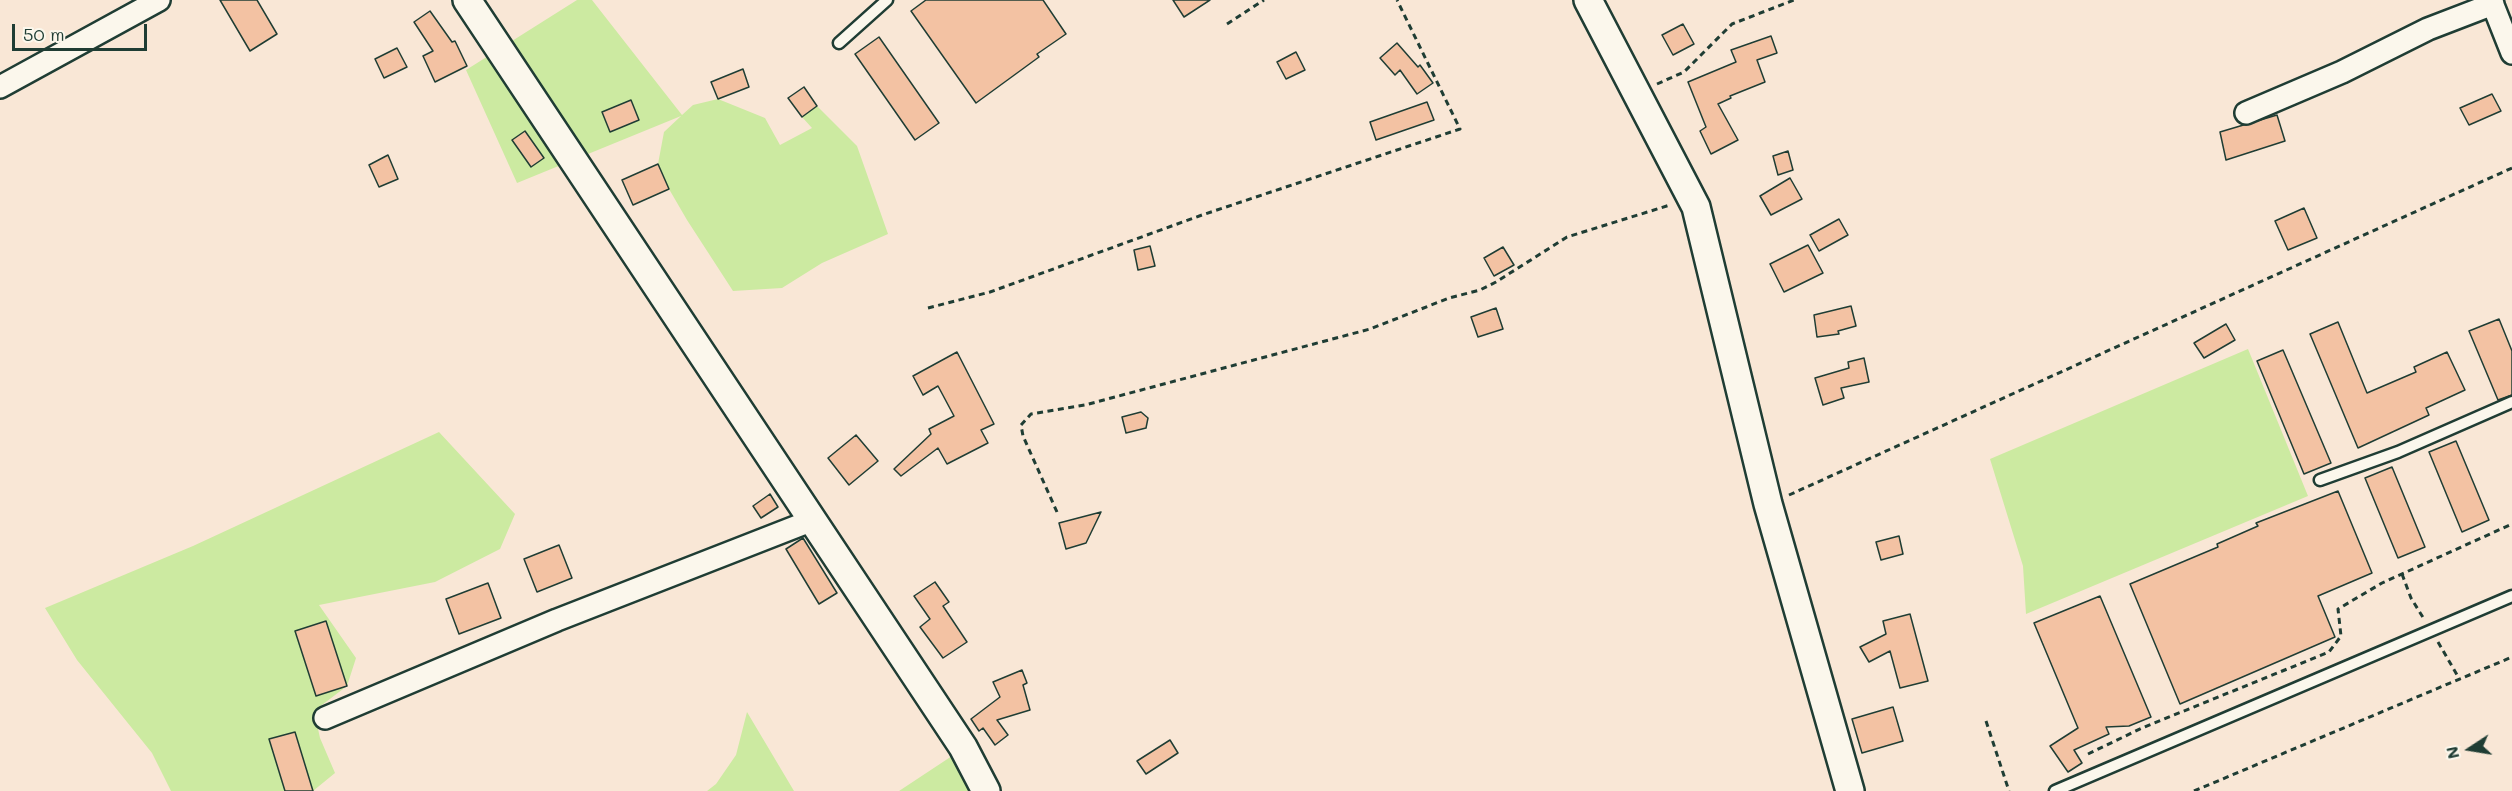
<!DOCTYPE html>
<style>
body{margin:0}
#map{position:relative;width:2512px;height:791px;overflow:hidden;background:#f9e7d6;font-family:Mali,sans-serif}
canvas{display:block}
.north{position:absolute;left:2440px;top:719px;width:60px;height:60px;-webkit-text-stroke:4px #fbf7ec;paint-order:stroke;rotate:258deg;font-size:16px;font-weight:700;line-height:24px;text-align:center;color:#1f3d34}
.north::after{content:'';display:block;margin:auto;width:21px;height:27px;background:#1f3d34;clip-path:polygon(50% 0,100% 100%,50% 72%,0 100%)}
.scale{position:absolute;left:12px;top:24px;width:135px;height:27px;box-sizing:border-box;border:3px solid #1f3d34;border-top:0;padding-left:8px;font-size:18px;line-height:21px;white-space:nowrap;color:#1f3d34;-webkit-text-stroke:4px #fbf7ec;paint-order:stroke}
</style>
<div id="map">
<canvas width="2512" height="791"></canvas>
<div class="north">N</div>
<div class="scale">50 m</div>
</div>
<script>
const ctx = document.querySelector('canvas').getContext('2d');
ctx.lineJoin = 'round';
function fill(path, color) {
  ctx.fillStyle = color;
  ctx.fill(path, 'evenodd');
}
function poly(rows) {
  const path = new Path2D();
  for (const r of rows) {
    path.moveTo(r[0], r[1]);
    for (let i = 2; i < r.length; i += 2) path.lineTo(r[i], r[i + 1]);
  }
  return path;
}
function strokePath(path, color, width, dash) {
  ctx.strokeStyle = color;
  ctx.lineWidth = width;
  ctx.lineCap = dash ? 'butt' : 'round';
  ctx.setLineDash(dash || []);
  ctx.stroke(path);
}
const green = poly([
 [577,0,592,0,682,115,693,105,718,99,765,118,780,145,812,128,802,117,817,106,857,146,888,234,822,263,782,288,733,291,687,220,669,189,658,164,664,132,681,116,517,183,466,70],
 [2248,349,2308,496,2026,614,2023,566,1990,459],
 [439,432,515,514,500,549,435,582,319,605,356,658,347,686,314,711,320,738,335,773,313,791,171,791,152,753,77,660,45,608,193,546],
 [747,712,794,791,707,791,716,784,736,755],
 [955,754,969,791,899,791]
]);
const building = poly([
 [220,0,257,0,277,34,250,51,220,0],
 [926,0,1043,0,1066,34,1037,54,1039,57,976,103,911,11,926,0],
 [1173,0,1210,0,1184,17,1173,0],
 [430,11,452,42,455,41,467,66,435,82,423,56,433,51,414,22,430,11],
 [1683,24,1694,44,1673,55,1662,35,1683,24],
 [1771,36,1777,53,1757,60,1765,82,1730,96,1731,98,1718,104,1738,140,1711,154,1700,131,1706,127,1688,82,1736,62,1731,50,1771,36],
 [879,37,939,123,915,140,855,54,879,37],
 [1397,43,1418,67,1420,65,1433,83,1417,94,1400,70,1395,75,1380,58,1397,43],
 [397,48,407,67,384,78,375,59,397,48],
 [1296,52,1305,70,1286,79,1277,62,1296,52],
 [743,69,749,87,718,99,711,82,743,69],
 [804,87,817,106,802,117,788,98,804,87],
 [2492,94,2501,111,2469,125,2460,108,2492,94],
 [631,100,639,120,610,132,602,112,631,100],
 [1427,102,1434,120,1376,140,1370,122,1427,102],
 [2277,115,2285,141,2226,160,2220,132,2277,115],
 [525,131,544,158,531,167,512,140,525,131],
 [1788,151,1793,170,1778,175,1773,156,1788,151],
 [388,155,398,179,379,187,369,165,388,155],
 [658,164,669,189,633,205,622,180,658,164],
 [1790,178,1802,199,1771,215,1760,196,1790,178],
 [2304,208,2317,238,2288,250,2275,221,2304,208],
 [1839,219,1848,235,1819,251,1810,235,1839,219],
 [1808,245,1823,273,1784,292,1770,264,1808,245],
 [1150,246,1155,266,1138,270,1134,250,1150,246],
 [1503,247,1514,265,1494,276,1484,258,1503,247],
 [1851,306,1856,326,1838,331,1839,334,1817,337,1814,315,1851,306],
 [1496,308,1503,329,1478,337,1471,317,1496,308],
 [2499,319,2512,351,2512,395,2498,400,2469,331,2499,319],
 [2338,322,2367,393,2416,372,2414,367,2447,352,2465,390,2426,408,2429,415,2358,448,2310,334,2338,322],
 [2226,324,2235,340,2204,358,2194,343,2226,324],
 [2283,350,2331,463,2304,474,2257,361,2283,350],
 [957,352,994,424,981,430,988,443,947,464,938,448,901,476,894,469,931,434,929,429,954,416,938,386,923,395,913,376,957,352],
 [1864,358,1869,382,1841,388,1844,398,1823,405,1815,378,1849,368,1848,362,1864,358],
 [1141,412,1148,418,1146,428,1126,433,1122,417,1141,412],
 [856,435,878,461,849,485,828,458,856,435],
 [2456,441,2489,520,2462,532,2429,452,2456,441],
 [2392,467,2425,547,2398,558,2365,478,2392,467],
 [2338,491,2372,573,2318,596,2335,637,2180,704,2130,584,2218,547,2217,544,2258,526,2256,523,2338,491],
 [770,494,778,507,761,518,753,506,770,494],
 [1101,512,1086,543,1066,549,1059,523,1101,512],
 [1899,536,1903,554,1881,560,1876,542,1899,536],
 [803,538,837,593,819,604,786,549,803,538],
 [559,545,572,578,537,592,524,559,559,545],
 [935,582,949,602,943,606,967,642,943,658,920,627,930,619,914,596,935,582],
 [488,583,501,618,459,634,446,599,488,583],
 [2100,596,2151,717,2129,726,2106,727,2109,734,2074,750,2082,763,2068,772,2050,746,2078,728,2034,623,2100,596],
 [1910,614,1928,681,1900,688,1890,651,1869,662,1860,647,1886,634,1883,621,1910,614],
 [326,621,347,686,316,696,295,631,326,621],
 [1022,670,1027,683,1023,685,1030,710,997,720,1008,735,995,745,983,728,979,731,971,719,1000,697,993,682,1022,670],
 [1893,707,1903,741,1862,753,1852,719,1893,707],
 [295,732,313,791,285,791,269,739,295,732],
 [1170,740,1178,753,1146,774,1137,761,1170,740]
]);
const path = poly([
 [1227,24,1264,0],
 [1657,84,1684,72,1732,24,1794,0],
 [928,308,990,292,1202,215,1460,129,1397,0],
 [1789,495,2512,168],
 [1057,512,1023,436,1021,425,1031,414,1085,405,1370,329,1449,298,1480,290,1496,282,1567,237,1670,205],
 [2402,574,2411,598,2424,619],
 [2438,642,2460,680],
 [1986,721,2009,791],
 [2088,754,2142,728,2329,652,2341,636,2338,609,2382,583,2512,524],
 [2194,791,2512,657]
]);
const service = poly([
 [839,43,887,0],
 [2320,480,2398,452,2512,402],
 [2055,791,2512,596]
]);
const minor = poly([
 [2491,0,2512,53],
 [0,87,159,0],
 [2246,113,2342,72,2428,29,2493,4],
 [325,718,557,620,813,520]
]);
const tertiary = poly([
 [467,0,963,747,986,791],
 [1588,0,1696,207,1768,504,1850,791]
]);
fill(green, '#cceaa1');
fill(building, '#f3c2a3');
strokePath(building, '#1f3d34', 1.5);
strokePath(service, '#1f3d34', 15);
strokePath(minor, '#1f3d34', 26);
strokePath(tertiary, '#1f3d34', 32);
strokePath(path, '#1f3d34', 3, [6, 4.5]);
strokePath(service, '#fbf7ec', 10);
strokePath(minor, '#fbf7ec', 21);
strokePath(tertiary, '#fbf7ec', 27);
</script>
